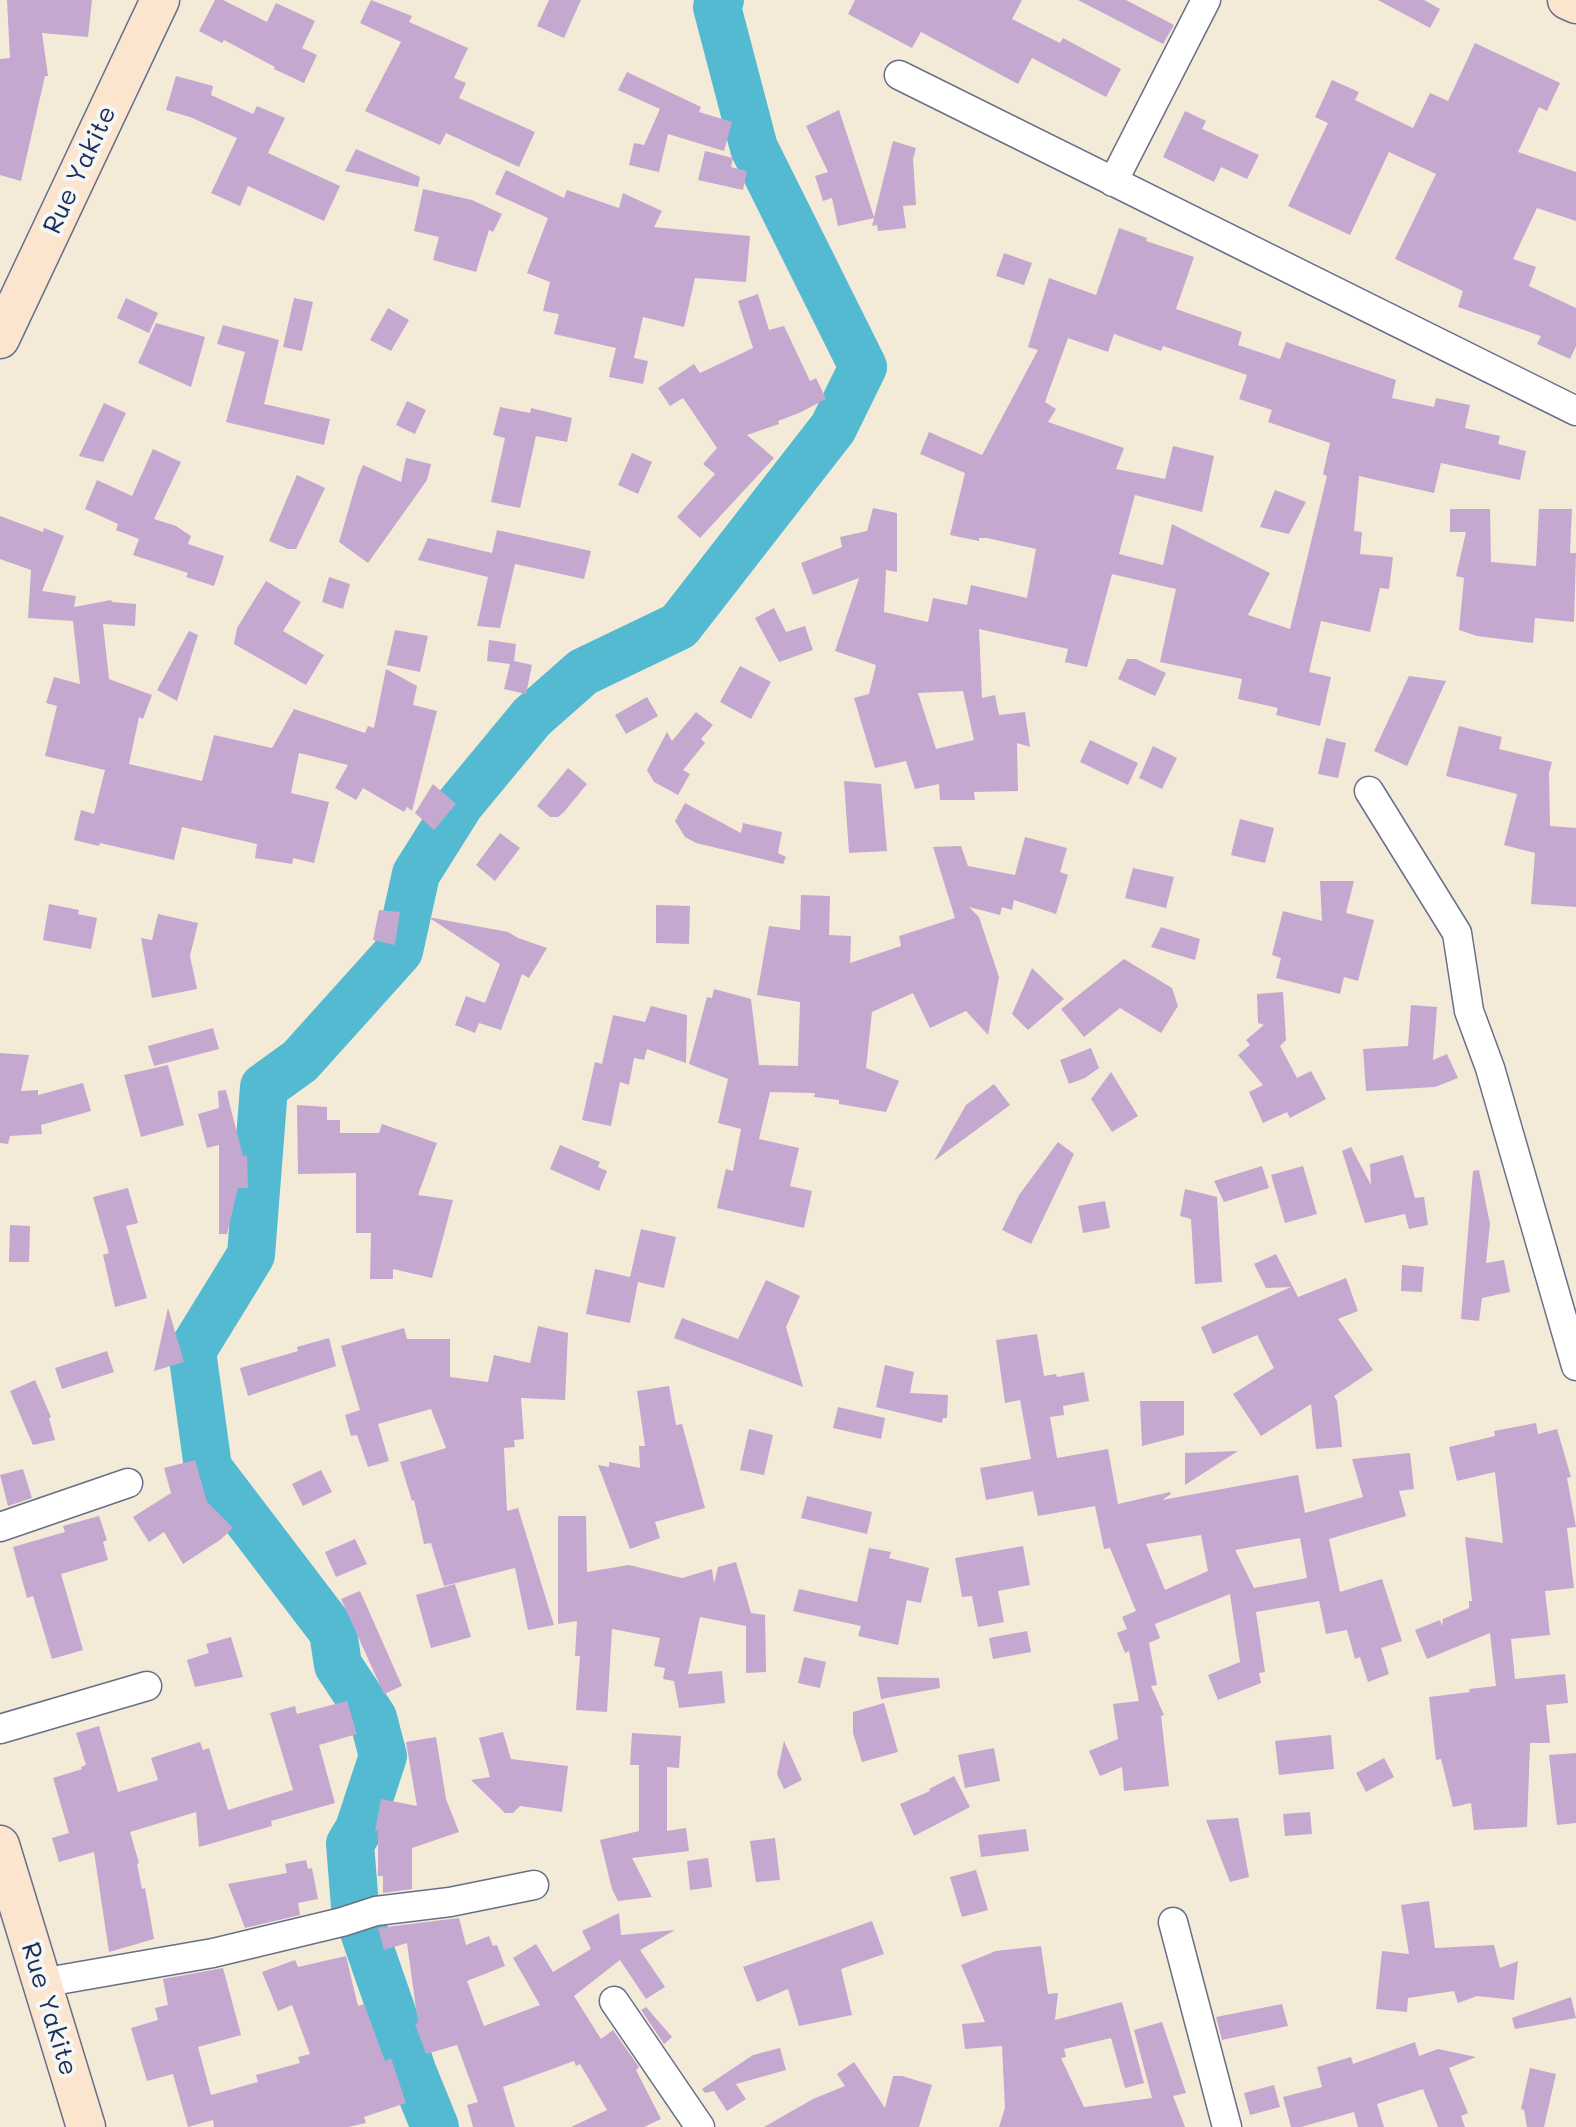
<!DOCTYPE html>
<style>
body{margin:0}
canvas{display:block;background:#f4ead8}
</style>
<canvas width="1576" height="2127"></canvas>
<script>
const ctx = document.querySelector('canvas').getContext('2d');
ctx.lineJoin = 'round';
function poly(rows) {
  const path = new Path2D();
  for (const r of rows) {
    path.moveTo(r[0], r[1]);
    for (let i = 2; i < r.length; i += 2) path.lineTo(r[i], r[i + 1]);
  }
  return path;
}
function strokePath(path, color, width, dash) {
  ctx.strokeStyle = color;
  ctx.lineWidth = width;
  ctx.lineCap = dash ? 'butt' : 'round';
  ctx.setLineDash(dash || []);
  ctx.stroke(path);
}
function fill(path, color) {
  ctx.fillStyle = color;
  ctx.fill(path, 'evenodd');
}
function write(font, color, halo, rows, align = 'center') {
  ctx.font = font + ' Mali,sans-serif';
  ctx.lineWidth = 8;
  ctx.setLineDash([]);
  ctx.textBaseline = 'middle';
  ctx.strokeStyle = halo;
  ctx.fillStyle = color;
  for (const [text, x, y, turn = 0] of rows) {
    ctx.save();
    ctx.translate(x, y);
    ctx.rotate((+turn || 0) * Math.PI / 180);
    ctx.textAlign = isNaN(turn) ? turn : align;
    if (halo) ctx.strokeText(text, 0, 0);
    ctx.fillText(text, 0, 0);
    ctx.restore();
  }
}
const river = poly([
 [435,2127,413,2073,355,1906,350,1844,359,1829,383,1756,373,1718,338,1665,333,1632,208,1468,192,1351,251,1255,264,1087,300,1061,399,951,416,874,460,804,532,717,583,672,679,626,833,428,863,367,754,148,717,7,720,0]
]);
const building = poly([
 [7,0,92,0,88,37,42,33,48,76,45,76,21,181,0,175,0,59,10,58],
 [215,0,223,0,267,22,276,3,315,21,302,48,317,55,304,83,274,69,275,67,224,40,222,43,199,31],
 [371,0,412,16,409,22,468,48,454,78,466,83,459,98,535,132,519,167,446,133,440,145,365,111,401,42,360,23],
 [549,0,581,0,564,38,537,26],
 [855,0,1022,0,1012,19,1060,43,1063,38,1121,69,1106,97,1032,58,1018,84,921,32,912,48,848,14],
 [1078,0,1126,0,1174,25,1163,44],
 [1378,0,1424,0,1440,9,1430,28],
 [1475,43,1560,83,1547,111,1539,107,1518,152,1576,172,1576,221,1537,208,1513,259,1536,267,1529,286,1576,308,1576,346,1570,359,1537,344,1541,336,1458,307,1463,291,1395,259,1436,174,1389,152,1350,235,1288,206,1328,123,1315,117,1332,80,1359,92,1355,100,1413,128,1430,93,1448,101],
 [627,72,701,107,699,112,732,122,724,151,668,134,659,172,629,165,634,143,644,145,660,109,618,90],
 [176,76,213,86,211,95,253,114,257,106,285,118,268,153,340,186,324,221,248,186,240,206,211,193,237,138,190,117,166,110],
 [839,110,874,217,893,141,916,148,913,159,916,205,903,206,906,228,878,231,877,225,872,226,874,218,838,226,832,198,823,201,815,176,828,172,806,126],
 [1185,111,1206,121,1202,129,1259,155,1247,179,1221,167,1214,182,1163,157],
 [356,149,420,177,418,187,345,171],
 [705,151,733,158,731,167,747,171,743,190,698,180],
 [506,170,564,198,567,190,619,208,623,193,662,211,654,227,750,236,746,282,695,278,684,327,643,317,634,358,648,361,643,384,609,377,616,348,554,334,559,314,543,311,550,282,527,273,548,218,495,194],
 [423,189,472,200,502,214,493,232,489,230,476,272,433,260,439,237,414,231],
 [1119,228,1147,238,1146,241,1194,257,1176,309,1242,332,1238,345,1280,359,1286,342,1396,380,1392,398,1434,407,1436,398,1470,405,1465,428,1500,436,1498,444,1526,451,1520,480,1441,463,1434,493,1359,476,1354,531,1362,532,1360,554,1393,557,1389,589,1380,588,1370,632,1321,621,1309,672,1331,677,1320,726,1276,715,1278,708,1238,699,1242,679,1160,662,1176,589,1112,574,1087,667,1065,662,1068,649,979,629,982,698,995,695,999,715,1025,712,1030,747,1017,743,1018,791,974,792,975,800,940,800,939,784,915,789,906,761,875,768,854,698,869,694,876,665,835,651,859,578,813,595,801,563,842,547,840,537,867,531,873,508,897,513,897,572,886,570,884,612,928,622,933,598,967,605,971,585,1027,598,1036,549,987,538,979,538,979,541,950,535,965,473,920,454,929,432,982,455,1038,350,1028,347,1049,278,1096,295],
 [1114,334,1161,351,1163,346,1247,375,1239,399,1272,410,1268,422,1330,443,1323,474,1327,476,1290,629,1248,615,1270,573,1172,524,1163,565,1119,554,1135,495,1202,512,1214,456,1173,446,1165,479,1116,469,1124,448,1048,422,1056,409,1045,402,1068,338,1108,352],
 [963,691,974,740,936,749,918,693],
 [1004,253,1032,263,1024,285,996,276],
 [758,294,769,330,784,326,810,381,816,378,826,399,799,413,778,421,779,424,747,435,774,458,700,538,677,517,715,474,703,464,717,448,683,398,670,406,658,388,694,364,700,373,753,348,738,301],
 [126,298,158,313,149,333,117,318],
 [294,298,313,302,302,351,283,347],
 [388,308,409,320,391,351,370,340],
 [156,323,205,337,191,387,138,363],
 [223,325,279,340,264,404,330,419,324,445,226,422,245,352,217,344],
 [407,401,426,410,415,434,396,425],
 [104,403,126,413,103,462,79,456],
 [500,407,530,413,531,408,572,418,567,442,536,436,520,508,491,502,505,438,493,435],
 [153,449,181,462,154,519,176,526,191,536,188,544,224,556,214,586,186,577,188,573,133,555,139,539,116,530,118,524,85,509,97,480,132,496],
 [632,453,652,462,638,494,618,485],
 [406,458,431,464,427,480,368,563,339,542,358,477,363,465,401,482],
 [297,475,325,488,296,549,288,549,269,541],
 [1275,490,1306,502,1289,534,1260,527],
 [1450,509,1490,509,1491,562,1536,566,1539,509,1572,509,1570,553,1576,553,1574,622,1535,618,1533,643,1477,636,1459,630,1464,578,1456,576,1466,532,1450,532],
 [0,516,43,532,44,528,64,536,42,591,76,596,74,607,111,600,112,602,136,604,135,626,103,624,109,679,152,695,143,719,139,717,129,764,202,781,214,735,272,748,294,709,365,733,368,726,374,728,386,669,417,686,413,705,437,711,412,811,407,807,404,812,363,788,356,800,335,788,348,765,299,753,291,793,329,802,314,863,293,858,292,864,255,858,257,844,182,827,174,860,100,843,99,846,74,840,81,810,94,814,105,770,45,756,57,706,46,703,54,677,80,684,73,621,28,618,31,570,0,559],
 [497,530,591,551,584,579,515,564,500,628,477,626,488,577,418,560,428,538,492,553],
 [329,577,350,584,343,609,322,602],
 [266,581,301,602,283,631,324,655,306,685,234,644,237,628],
 [774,608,786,632,805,626,813,650,779,662,755,618],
 [395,630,428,636,420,672,387,665],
 [189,631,198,635,177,701,157,690],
 [489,640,516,644,514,661,532,665,526,694,504,689,510,664,487,661],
 [1127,659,1136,659,1166,673,1155,696,1118,679],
 [740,666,771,682,751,719,720,702],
 [1409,676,1446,681,1407,766,1374,751],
 [647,697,658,716,626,734,615,715],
 [696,712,713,725,701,739,705,743,683,770,690,774,678,795,654,782,647,770,667,732,672,741],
 [1459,726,1502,737,1499,749,1552,762,1549,773,1550,826,1576,828,1576,907,1531,904,1535,853,1504,845,1517,794,1446,776],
 [1326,738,1346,743,1338,778,1318,774],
 [1090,740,1138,763,1128,785,1080,762],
 [1153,746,1177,758,1162,789,1139,778],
 [568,768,587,784,564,812,558,817,550,817,537,806],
 [844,781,881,784,887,851,849,853],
 [433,784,456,804,434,830,415,813],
 [685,803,741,833,743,823,782,832,778,853,786,857,783,864,696,843,685,837,675,821],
 [1240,819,1274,828,1265,863,1231,855],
 [500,833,520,848,495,881,476,865],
 [1025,837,1067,848,1060,872,1068,875,1056,914,1014,900,1012,910,1002,907,1000,915,969,907,979,917,999,977,988,1035,966,1011,930,1028,913,993,872,1012,866,1068,899,1081,886,1112,839,1104,839,1100,814,1097,815,1093,770,1092,759,1139,799,1148,790,1186,812,1191,804,1228,717,1208,726,1169,733,1171,741,1129,718,1123,728,1079,689,1064,707,997,712,998,714,989,751,999,759,1065,798,1066,800,1002,757,995,769,926,800,930,801,895,830,896,829,935,851,936,850,963,901,946,899,936,955,918,933,847,961,846,968,866,1015,875],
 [1133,868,1174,877,1166,908,1125,898],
 [1320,881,1354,881,1346,913,1374,920,1358,981,1344,977,1340,994,1276,978,1281,958,1272,955,1283,911,1322,921],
 [49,904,79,910,78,914,97,918,91,949,43,940],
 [656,905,690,906,689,944,656,943],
 [379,910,400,912,395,945,373,940],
 [158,914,198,923,190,956,197,989,152,998,141,938,152,940],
 [428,917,508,932,518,938,547,948,529,978,522,974,501,1030,479,1023,475,1033,455,1025,466,996,485,1003,500,964],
 [1161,927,1200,939,1195,960,1151,947],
 [1124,959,1172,988,1178,1006,1161,1033,1120,1008,1084,1037,1061,1009],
 [1032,968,1064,999,1028,1030,1012,1014],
 [1283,992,1286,1040,1280,1046,1297,1078,1311,1071,1326,1099,1290,1118,1287,1112,1263,1123,1249,1092,1263,1085,1238,1055,1250,1045,1246,1040,1264,1025,1258,1023,1257,994],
 [1411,1005,1437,1007,1433,1060,1447,1054,1458,1078,1435,1087,1366,1091,1363,1049,1408,1046],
 [651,1006,687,1015,686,1063,647,1049,644,1060,634,1058,629,1085,620,1082,611,1126,582,1120,595,1062,602,1064,613,1015,645,1022],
 [213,1028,219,1049,154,1066,148,1046],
 [1091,1048,1099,1068,1085,1078,1069,1084,1060,1060],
 [0,1053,29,1055,21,1091,38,1090,38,1095,83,1083,91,1111,41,1125,42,1134,10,1136,8,1144,0,1143],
 [168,1065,184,1125,141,1137,124,1075],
 [1111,1072,1138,1116,1112,1132,1091,1099],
 [994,1084,1010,1105,934,1161,966,1105],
 [226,1090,243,1156,247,1156,248,1188,238,1188,227,1234,219,1234,219,1145,207,1148,198,1114,219,1108,218,1091],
 [297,1105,327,1107,327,1120,340,1120,340,1133,379,1133,382,1124,437,1143,418,1195,453,1200,432,1278,393,1269,393,1279,370,1279,371,1233,356,1233,356,1173,298,1174],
 [1058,1142,1074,1154,1031,1244,1002,1230,1019,1195],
 [560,1145,600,1162,598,1167,607,1171,599,1191,550,1169],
 [1351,1147,1371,1185,1370,1164,1403,1155,1415,1198,1424,1197,1428,1225,1409,1229,1405,1214,1365,1223,1342,1151],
 [1262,1166,1269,1188,1224,1202,1214,1181],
 [1303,1166,1317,1214,1285,1223,1271,1175],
 [1479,1170,1490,1224,1486,1263,1504,1260,1510,1292,1482,1298,1479,1321,1461,1319,1473,1171],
 [128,1188,138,1223,126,1226,147,1298,115,1307,103,1255,109,1253,93,1197],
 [1185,1189,1217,1197,1222,1282,1195,1284,1191,1219,1180,1216],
 [1105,1201,1110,1228,1083,1233,1078,1206],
 [10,1225,30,1226,29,1262,9,1262],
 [641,1229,676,1237,664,1288,638,1282,630,1323,586,1314,595,1269,630,1277],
 [1276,1254,1298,1297,1346,1278,1358,1311,1338,1319,1373,1370,1334,1396,1337,1401,1342,1447,1316,1449,1311,1404,1261,1436,1233,1394,1274,1368,1257,1335,1213,1354,1201,1327,1291,1287,1266,1288,1254,1264],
 [1402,1265,1424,1267,1422,1292,1401,1291],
 [766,1280,800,1296,786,1327,803,1387,674,1338,682,1318,738,1339],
 [168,1308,184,1362,154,1371],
 [538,1326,568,1333,565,1400,521,1398,524,1439,514,1440,515,1447,504,1448,507,1511,518,1508,554,1625,528,1630,515,1568,444,1586,431,1543,424,1544,414,1500,412,1501,400,1462,446,1448,431,1409,378,1424,389,1461,368,1467,357,1435,351,1436,345,1415,360,1410,341,1346,404,1328,407,1339,450,1339,450,1377,488,1382,494,1355,530,1363],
 [1037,1334,1044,1376,1056,1374,1057,1377,1084,1372,1089,1401,1063,1406,1064,1415,1050,1417,1057,1458,1108,1449,1118,1504,1170,1492,1171,1494,1162,1500,1298,1475,1305,1513,1363,1497,1352,1459,1410,1453,1414,1489,1399,1491,1406,1516,1329,1539,1340,1592,1382,1579,1402,1641,1381,1648,1389,1674,1368,1682,1360,1657,1355,1659,1347,1630,1326,1634,1319,1601,1256,1612,1265,1672,1259,1673,1261,1683,1218,1700,1208,1675,1240,1662,1230,1594,1155,1624,1160,1638,1149,1643,1157,1685,1151,1686,1164,1715,1161,1716,1169,1786,1124,1791,1122,1767,1100,1776,1089,1751,1118,1739,1113,1704,1139,1701,1129,1651,1125,1653,1117,1633,1127,1629,1122,1617,1136,1611,1110,1548,1104,1549,1095,1506,1038,1516,1033,1491,986,1500,980,1468,1031,1459,1020,1400,1005,1403,996,1340],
 [1201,1535,1208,1571,1165,1590,1146,1544],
 [1300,1538,1307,1578,1254,1588,1235,1550],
 [329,1338,336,1366,248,1396,240,1368,298,1351,297,1347],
 [107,1351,114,1372,62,1389,55,1368],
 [885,1365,914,1372,910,1393,948,1395,947,1418,943,1418,942,1423,876,1407],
 [35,1380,51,1417,49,1418,55,1440,33,1445,10,1391],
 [669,1386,676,1425,682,1424,705,1508,655,1522,660,1538,630,1549,598,1465,609,1467,609,1462,640,1468,639,1446,645,1446,637,1391],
 [1140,1401,1184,1401,1184,1435,1142,1446],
 [838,1407,885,1418,881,1439,833,1428],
 [1536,1423,1538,1434,1557,1429,1571,1477,1567,1478,1576,1527,1567,1528,1574,1588,1545,1591,1550,1635,1511,1639,1515,1679,1565,1674,1568,1703,1546,1705,1550,1743,1530,1743,1527,1827,1474,1830,1471,1803,1453,1807,1441,1759,1436,1760,1429,1697,1470,1692,1469,1689,1496,1686,1490,1633,1427,1659,1415,1630,1440,1620,1442,1626,1443,1619,1469,1608,1469,1601,1472,1601,1465,1537,1503,1543,1495,1472,1457,1481,1449,1447,1495,1436,1494,1431],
 [749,1429,773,1435,764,1475,740,1470],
 [1238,1451,1185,1485,1185,1453],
 [195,1460,207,1502,233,1528,220,1540,183,1564,164,1532,149,1542,133,1517,171,1493,164,1468],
 [23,1469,32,1498,8,1506,0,1475],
 [321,1470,332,1492,303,1506,292,1484],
 [807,1496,872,1512,867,1534,801,1518],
 [99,1516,107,1540,103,1542,108,1560,61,1574,83,1650,52,1659,33,1596,27,1598,13,1547,65,1532,63,1526],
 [558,1516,586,1516,587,1572,629,1565,682,1578,712,1569,714,1584,718,1567,736,1562,751,1613,765,1615,766,1672,746,1673,746,1626,700,1617,688,1674,722,1671,725,1703,679,1708,674,1681,663,1679,665,1668,654,1666,660,1638,612,1629,607,1712,576,1710,580,1656,575,1656,577,1621,558,1624],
 [355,1539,367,1564,336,1577,325,1552],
 [1023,1546,1030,1585,998,1591,1004,1622,978,1627,972,1596,962,1597,955,1558],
 [869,1548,891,1552,889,1558,929,1568,921,1603,907,1600,898,1645,858,1636,861,1626,793,1611,799,1589,857,1602],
 [455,1584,471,1637,431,1648,416,1595],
 [360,1591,402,1686,384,1694,341,1599],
 [1027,1631,1031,1652,993,1659,989,1638],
 [231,1637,243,1677,195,1687,187,1660,209,1653,206,1644],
 [804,1657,826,1662,820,1688,798,1683],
 [877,1677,939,1678,940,1688,881,1699],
 [347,1701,357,1734,319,1745,335,1803,271,1821,272,1826,199,1847,196,1812,130,1832,139,1863,137,1864,142,1889,145,1888,154,1939,109,1952,94,1852,59,1862,52,1838,69,1833,53,1778,82,1769,81,1767,86,1765,76,1733,99,1726,118,1792,158,1780,151,1758,200,1742,203,1750,209,1748,228,1810,293,1790,270,1713,295,1706,297,1714],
 [884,1703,898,1752,862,1762,853,1733,853,1712],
 [503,1732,511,1759,568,1766,562,1812,520,1806,513,1813,505,1813,471,1780,490,1777,479,1738],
 [632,1733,681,1736,679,1768,667,1767,667,1831,686,1828,689,1851,632,1858,652,1897,618,1901,612,1889,600,1840,639,1831,639,1765,630,1765],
 [1331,1735,1334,1769,1279,1775,1275,1741],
 [436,1737,446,1799,459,1832,412,1848,412,1889,383,1893,383,1876,378,1876,378,1831,375,1831,381,1799,417,1806,406,1742],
 [784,1741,802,1780,784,1789,777,1774],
 [994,1748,1000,1781,965,1788,958,1755],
 [1576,1753,1576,1823,1557,1825,1549,1755],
 [1384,1758,1394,1777,1366,1792,1356,1773],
 [954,1776,970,1807,914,1836,900,1804,930,1791,929,1789],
 [1310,1812,1312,1834,1285,1836,1283,1814],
 [1238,1818,1249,1877,1230,1882,1206,1820],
 [1026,1829,1029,1851,981,1857,978,1835],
 [775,1838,780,1880,756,1882,750,1841],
 [708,1858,712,1887,690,1890,687,1861],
 [306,1860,308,1869,312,1868,318,1899,298,1903,300,1915,245,1928,228,1884,287,1873,285,1864],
 [976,1870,988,1910,962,1917,950,1877],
 [1429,1901,1435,1948,1494,1945,1500,1968,1518,1961,1514,2000,1477,1996,1458,2003,1454,1991,1408,1998,1407,2012,1376,2009,1382,1951,1409,1954,1401,1905],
 [619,1913,621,1935,675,1930,640,1950,665,1987,646,1999,620,1960,574,1996,601,2039,613,2030,639,2067,636,2070,661,2119,644,2127,571,2127,607,2110,580,2064,576,2066,574,2061,503,2087,515,2127,473,2127,467,2105,478,2102,457,2045,426,2054,415,2024,418,2023,407,1943,384,1950,378,1928,459,1918,466,1945,489,1936,493,1946,497,1945,505,1966,467,1981,484,2026,540,2005,513,1958,536,1944,553,1972,591,1949,582,1931],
 [872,1921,884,1954,841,1969,852,2015,799,2026,788,1989,757,2002,743,1967],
 [1041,1946,1048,1994,1058,1993,1055,2020,1122,2002,1144,2083,1125,2088,1111,2038,1064,2049,1066,2057,1061,2058,1084,2107,1152,2098,1134,2030,1162,2022,1186,2093,1173,2096,1185,2127,999,2127,1005,2108,1002,2046,965,2049,962,2024,985,2022,961,1965,996,1951],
 [346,1956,358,2006,364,2004,385,2061,391,2058,406,2103,364,2117,366,2123,348,2127,214,2127,213,2120,188,2127,173,2074,147,2081,131,2028,158,2020,155,2008,168,2005,163,1979,223,1968,241,2035,198,2047,211,2095,258,2082,256,2075,300,2063,298,2057,310,2054,292,2005,278,2011,262,1972,295,1960,298,1967],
 [1571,1997,1576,2018,1515,2029,1512,2018],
 [1282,2004,1288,2026,1222,2040,1216,2017],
 [646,2007,672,2037,664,2044,641,2010],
 [1415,2042,1419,2056,1438,2049,1476,2057,1449,2068,1468,2113,1461,2116,1465,2127,1438,2127,1423,2089,1377,2104,1384,2127,1358,2127,1354,2112,1301,2127,1291,2127,1283,2097,1322,2087,1317,2067,1351,2057,1353,2064],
 [780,2048,786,2070,736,2084,746,2099,727,2111,714,2091,705,2093,702,2089,753,2055],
 [854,2062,885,2108,893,2076,902,2076,932,2085,919,2127,764,2127,813,2099,845,2086,837,2074],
 [1530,2068,1556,2074,1544,2127,1527,2127,1524,2110,1521,2109],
 [1274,2085,1280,2107,1250,2115,1244,2093]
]);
const street = poly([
 [899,75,1576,411],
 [1113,182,1206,0],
 [1369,791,1457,933,1469,1011,1490,1068,1576,1366],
 [0,1527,128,1483],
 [0,1729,147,1686],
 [1173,1922,1227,2127],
 [41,1983,213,1953,342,1922,376,1911,450,1902,534,1885],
 [614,2001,700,2127]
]);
const secondary = poly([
 [1567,0,1576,4],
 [0,339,160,0],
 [0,1845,86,2127]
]);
const streetNames = [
 ["Rue Yakite",80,170,-65],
 ["Rue Yakite",49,2009,73]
];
strokePath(river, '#54bad2', 48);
fill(building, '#c5a8cf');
strokePath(street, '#677089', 31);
strokePath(secondary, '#677089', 41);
strokePath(street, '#fff', 28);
strokePath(secondary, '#fbe5cf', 38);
write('26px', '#1b2f5e', '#f6f6f2', streetNames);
</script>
